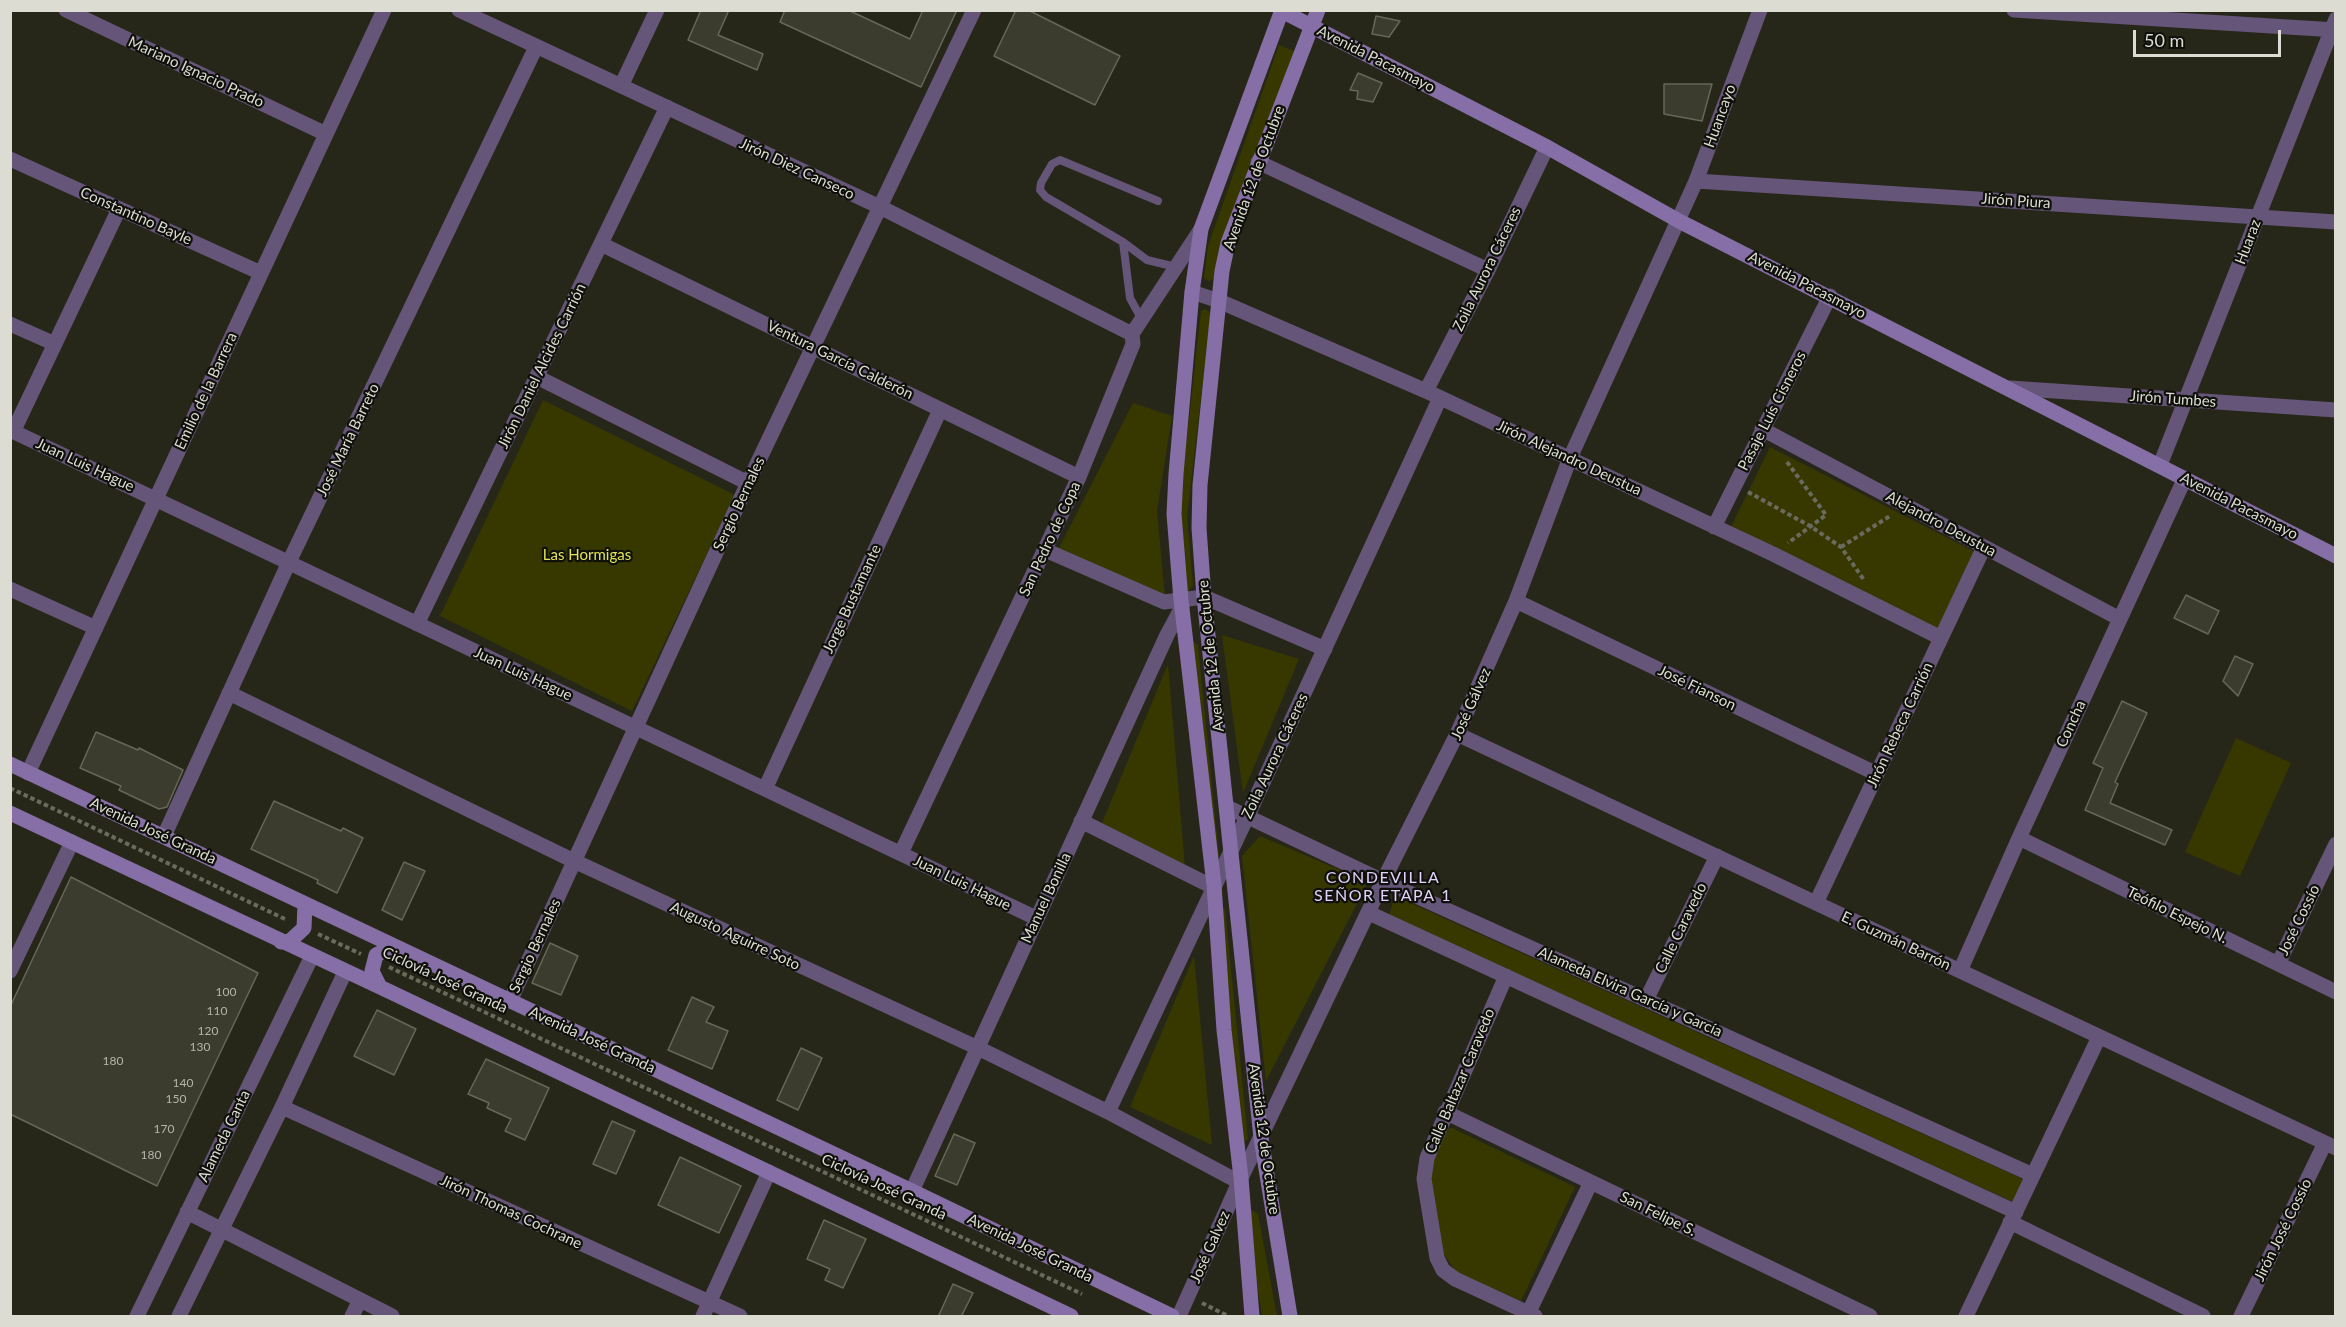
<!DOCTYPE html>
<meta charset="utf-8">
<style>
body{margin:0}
#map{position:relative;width:2346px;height:1327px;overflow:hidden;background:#272719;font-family:Lato,sans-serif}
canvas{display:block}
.frame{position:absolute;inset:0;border:12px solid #dcdcd3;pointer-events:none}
.scale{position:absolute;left:2133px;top:30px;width:148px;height:27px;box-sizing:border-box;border:3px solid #dcdcd3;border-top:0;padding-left:8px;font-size:18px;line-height:21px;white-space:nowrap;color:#dcdcd3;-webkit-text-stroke:4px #0f100a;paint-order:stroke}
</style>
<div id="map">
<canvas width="2346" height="1327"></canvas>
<div class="frame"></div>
<div class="scale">50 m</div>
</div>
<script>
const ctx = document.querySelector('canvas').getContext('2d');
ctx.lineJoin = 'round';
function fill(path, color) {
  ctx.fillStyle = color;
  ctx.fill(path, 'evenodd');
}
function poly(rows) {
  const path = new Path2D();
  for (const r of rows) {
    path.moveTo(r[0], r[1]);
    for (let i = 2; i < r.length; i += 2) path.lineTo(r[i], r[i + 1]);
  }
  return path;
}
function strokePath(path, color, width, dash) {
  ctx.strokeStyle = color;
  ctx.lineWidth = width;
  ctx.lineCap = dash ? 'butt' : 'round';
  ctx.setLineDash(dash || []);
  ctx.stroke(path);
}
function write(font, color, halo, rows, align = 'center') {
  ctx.font = font + ' Lato,sans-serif';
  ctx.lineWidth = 4.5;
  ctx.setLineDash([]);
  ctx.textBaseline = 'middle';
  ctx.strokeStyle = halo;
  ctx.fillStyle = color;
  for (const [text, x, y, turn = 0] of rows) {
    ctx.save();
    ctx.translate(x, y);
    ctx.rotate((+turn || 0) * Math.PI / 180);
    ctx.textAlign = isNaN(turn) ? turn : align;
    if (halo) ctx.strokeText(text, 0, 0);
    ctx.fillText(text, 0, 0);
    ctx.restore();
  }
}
const green = poly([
 [1279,45,1295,51,1218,251,1215,278,1209,281,1204,278,1208,246],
 [1205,309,1211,313,1187,517,1193,585,1186,595,1180,526,1183,473,1201,311],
 [543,400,735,495,632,711,440,616],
 [1133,403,1172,416,1157,511,1165,597,1058,550],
 [1770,447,1977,553,1939,630,1729,531],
 [1222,635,1299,659,1243,793],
 [1193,641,1198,645,1219,856,1216,860,1190,644],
 [1168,664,1185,868,1102,823],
 [2236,738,2291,763,2240,876,2185,852],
 [1260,836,1368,882,1266,1081,1242,856],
 [1395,896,2025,1180,2013,1202,1389,915],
 [1221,907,1225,909,1248,1139,1243,1142,1238,1140],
 [1194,956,1212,1145,1130,1107],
 [1452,1128,1575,1187,1521,1301,1456,1272,1443,1253,1431,1186,1431,1167,1444,1129],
 [1252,1210,1258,1214,1277,1316,1262,1316,1246,1214]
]);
const building = poly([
 [701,10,729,10,718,35,763,54,757,70,688,40,701,10],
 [785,10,848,10,910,39,923,10,957,10,921,87,780,22,785,10],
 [1016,10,1028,10,1120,56,1095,105,994,56,1016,10],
 [1376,16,1400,21,1389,37,1372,34,1376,16],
 [1358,73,1382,83,1373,102,1357,99,1358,91,1350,90,1358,73],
 [1664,84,1712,84,1702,121,1664,114,1664,84],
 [2186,595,2219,611,2208,634,2174,618,2186,595],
 [2235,656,2253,664,2238,696,2223,681,2235,656],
 [2122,701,2147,713,2115,782,2118,784,2110,803,2172,830,2165,845,2085,810,2103,768,2093,763,2122,701],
 [96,732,138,750,139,748,183,770,167,807,159,809,119,790,121,786,80,768,96,732],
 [274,801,341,831,343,828,363,838,337,893,317,883,318,880,251,849,274,801],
 [404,862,425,871,402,920,382,910,404,862],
 [71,877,258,973,157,1186,10,1114,10,1007,71,877],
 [550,943,578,956,561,995,532,983,550,943],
 [692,997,714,1007,706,1022,728,1031,712,1069,668,1050,692,997],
 [377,1010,416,1029,394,1075,354,1056,377,1010],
 [801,1048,822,1058,798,1110,777,1100,801,1048],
 [486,1059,549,1088,525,1140,505,1131,511,1119,487,1108,489,1103,468,1094,486,1059],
 [612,1121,635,1131,616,1174,593,1164,612,1121],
 [954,1134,975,1143,957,1185,935,1176,954,1134],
 [680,1157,741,1186,719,1233,658,1205,680,1157],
 [824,1220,866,1239,843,1288,825,1280,830,1269,807,1259,824,1220],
 [953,1284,973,1293,961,1317,938,1317,953,1284]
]);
const path = poly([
 [1787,462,1826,515,1788,543],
 [1748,492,1810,526,1841,547,1864,580],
 [1841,547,1890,516],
 [10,788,287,920],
 [318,934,361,954],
 [389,967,1082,1294],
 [1202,1303,1228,1316]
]);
const lane = poly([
 [1158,201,1060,160,1052,164,1041,183,1040,190,1046,197,1123,242,1147,260,1176,267],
 [1123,242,1130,298,1142,320]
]);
const street = poly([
 [66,10,326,134],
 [459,10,880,207,1132,334],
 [2014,10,2336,30],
 [621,86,657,10],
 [10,159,261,273],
 [1258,162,1488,270],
 [1696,181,2336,222],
 [601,244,1079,477],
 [1192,292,1219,301,1426,391,1773,554,1941,638],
 [10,324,55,344],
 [537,377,748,483],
 [2010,388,2336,410],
 [1426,391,1488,270,1547,147],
 [1762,429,2120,619],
 [10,430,1036,918],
 [13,432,119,209],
 [2160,465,2336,19],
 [1714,527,1830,296],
 [1045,550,1164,602,1204,597,1325,649],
 [10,589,96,628],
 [1516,601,1877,774],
 [417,624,667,107],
 [229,693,574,861,978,1048,1108,1112,1239,1182],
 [1457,734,2336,1148],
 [28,773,384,10],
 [765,789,940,410],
 [1227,807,1383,881,2033,1175],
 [1081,821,1213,887],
 [164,836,289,562,536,47],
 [2019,838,2336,992],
 [901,853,1079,477,1133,344,1132,334,1201,229],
 [1816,903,1984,547],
 [1369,913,2016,1212],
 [2278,964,2336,844],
 [10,971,72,842],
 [1960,971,2019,838,2185,478],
 [1506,976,1427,1158,1424,1179,1437,1258,1443,1270,1455,1279,1535,1316],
 [1646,1000,1717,856],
 [510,1001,748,483,974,10],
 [282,1107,740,1316],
 [1108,1112,1248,815,1440,398],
 [1445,1112,1870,1316],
 [912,1191,1167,635,1182,607],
 [187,1212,392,1316],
 [2010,1222,2203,1316],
 [137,1316,312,956],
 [179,1316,282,1107,345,972],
 [352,1316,360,1300],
 [703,1316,769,1172],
 [1179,1316,1241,1178,1383,881,1457,734,1516,601,1570,458,1696,181,1760,10],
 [1527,1316,1591,1182],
 [1966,1316,2099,1037],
 [2241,1316,2325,1143]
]);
const secondary = poly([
 [1280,10,1547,147,1679,221,2336,556],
 [10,764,912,1191,1172,1316],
 [10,813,380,987,1071,1316],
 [281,942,290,941,304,928,305,904],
 [380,987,372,971,376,955,388,949,401,949],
 [1252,1316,1241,1178,1224,1030,1214,885,1181,600,1174,514,1176,474,1192,292,1201,229,1282,10],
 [1290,1316,1261,1138,1204,597,1199,528,1200,485,1222,271,1228,243,1318,10]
]);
const numberNames = [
 ["100",226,992],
 ["110",217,1011],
 ["120",208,1031],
 ["130",200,1047],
 ["180",113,1061],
 ["140",183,1083],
 ["150",176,1099],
 ["170",164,1129],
 ["180",151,1155]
];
const streetNames = [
 ["Avenida Pacasmayo",1376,59,27],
 ["Mariano Ignacio Prado",196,72,25],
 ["Huancayo",1720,116,-70],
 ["Jirón Diez Canseco",797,169,25],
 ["Avenida 12 de Octubre",1254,178,-70],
 ["Jirón Piura",2016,201,4],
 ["Constantino Bayle",136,216,24],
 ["Huaraz",2248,242,-69],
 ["Zoila Aurora Cáceres",1487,269,-64],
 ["Avenida Pacasmayo",1807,285,27],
 ["Ventura García Calderón",840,360,26],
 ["Jirón Daniel Alcides Carrión",542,366,-64],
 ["Emilio de la Barrera",206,391,-65],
 ["Jirón Tumbes",2173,399,4],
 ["Pasaje Luís Cisneros",1772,411,-63],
 ["José María Barreto",348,440,-64],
 ["Jirón Alejandro Deustua",1569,458,25],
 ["Juan Luis Hague",85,465,25],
 ["Sergio Bernales",739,504,-65],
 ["Avenida Pacasmayo",2239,506,27],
 ["Alejandro Deustua",1941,524,28],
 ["San Pedro de Copa",1050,539,-65],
 ["Jorge Bustamante",852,599,-65],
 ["Avenida 12 de Octubre",1211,656,-96],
 ["Juan Luis Hague",523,674,25],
 ["José Fianson",1697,688,26],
 ["José Gálvez",1471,704,-66],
 ["Concha",2071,724,-65],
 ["Jirón Rebeca Carrión",1900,725,-65],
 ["Zoila Aurora Cáceres",1275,756,-65],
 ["Avenida José Granda",153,831,25],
 ["Juan Luis Hague",962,883,26],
 ["Manuel Bonilla",1046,898,-65],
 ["Teófilo Espejo N.",2177,915,26],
 ["José Cossío",2299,920,-64],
 ["Calle Caravedo",1681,928,-64],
 ["Augusto Aguirre Soto",735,936,25],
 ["E. Guzmán Barrón",1896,941,25],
 ["Sergio Bernales",535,946,-65],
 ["Ciclovía José Granda",445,980,25],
 ["Alameda Elvira García y García",1630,992,24],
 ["Avenida José Granda",592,1040,25],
 ["Calle Baltazar Caravedo",1460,1081,-67],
 ["Alameda Canta",224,1136,-64],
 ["Avenida 12 de Octubre",1264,1139,82],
 ["Ciclovía José Granda",884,1187,25],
 ["Jirón Thomas Cochrane",511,1212,25],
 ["San Felipe S.",1658,1214,26],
 ["Jirón José Cossío",2283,1230,-64],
 ["José Galvez",1210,1247,-66],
 ["Avenida José Granda",1030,1248,26]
];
const parkNames = [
 ["Las Hormigas",587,555]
];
const neighbourhoodNames = [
 ["CONDEVILLA",1383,878],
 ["SEÑOR ETAPA 1",1383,896]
];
fill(green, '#373800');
fill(building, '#3b3c2d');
strokePath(building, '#666757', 1.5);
strokePath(path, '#6a6a5e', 4, [4.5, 3]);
strokePath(lane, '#645579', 8);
strokePath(street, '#645579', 15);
strokePath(secondary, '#866fa7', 15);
write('12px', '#b4b4aa', null, numberNames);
write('15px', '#dcdcd3', '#0f100a', streetNames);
write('15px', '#dfe358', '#0f100a', parkNames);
ctx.letterSpacing = '1.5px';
write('16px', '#e0d0fb', '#0f100a', neighbourhoodNames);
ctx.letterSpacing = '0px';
</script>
